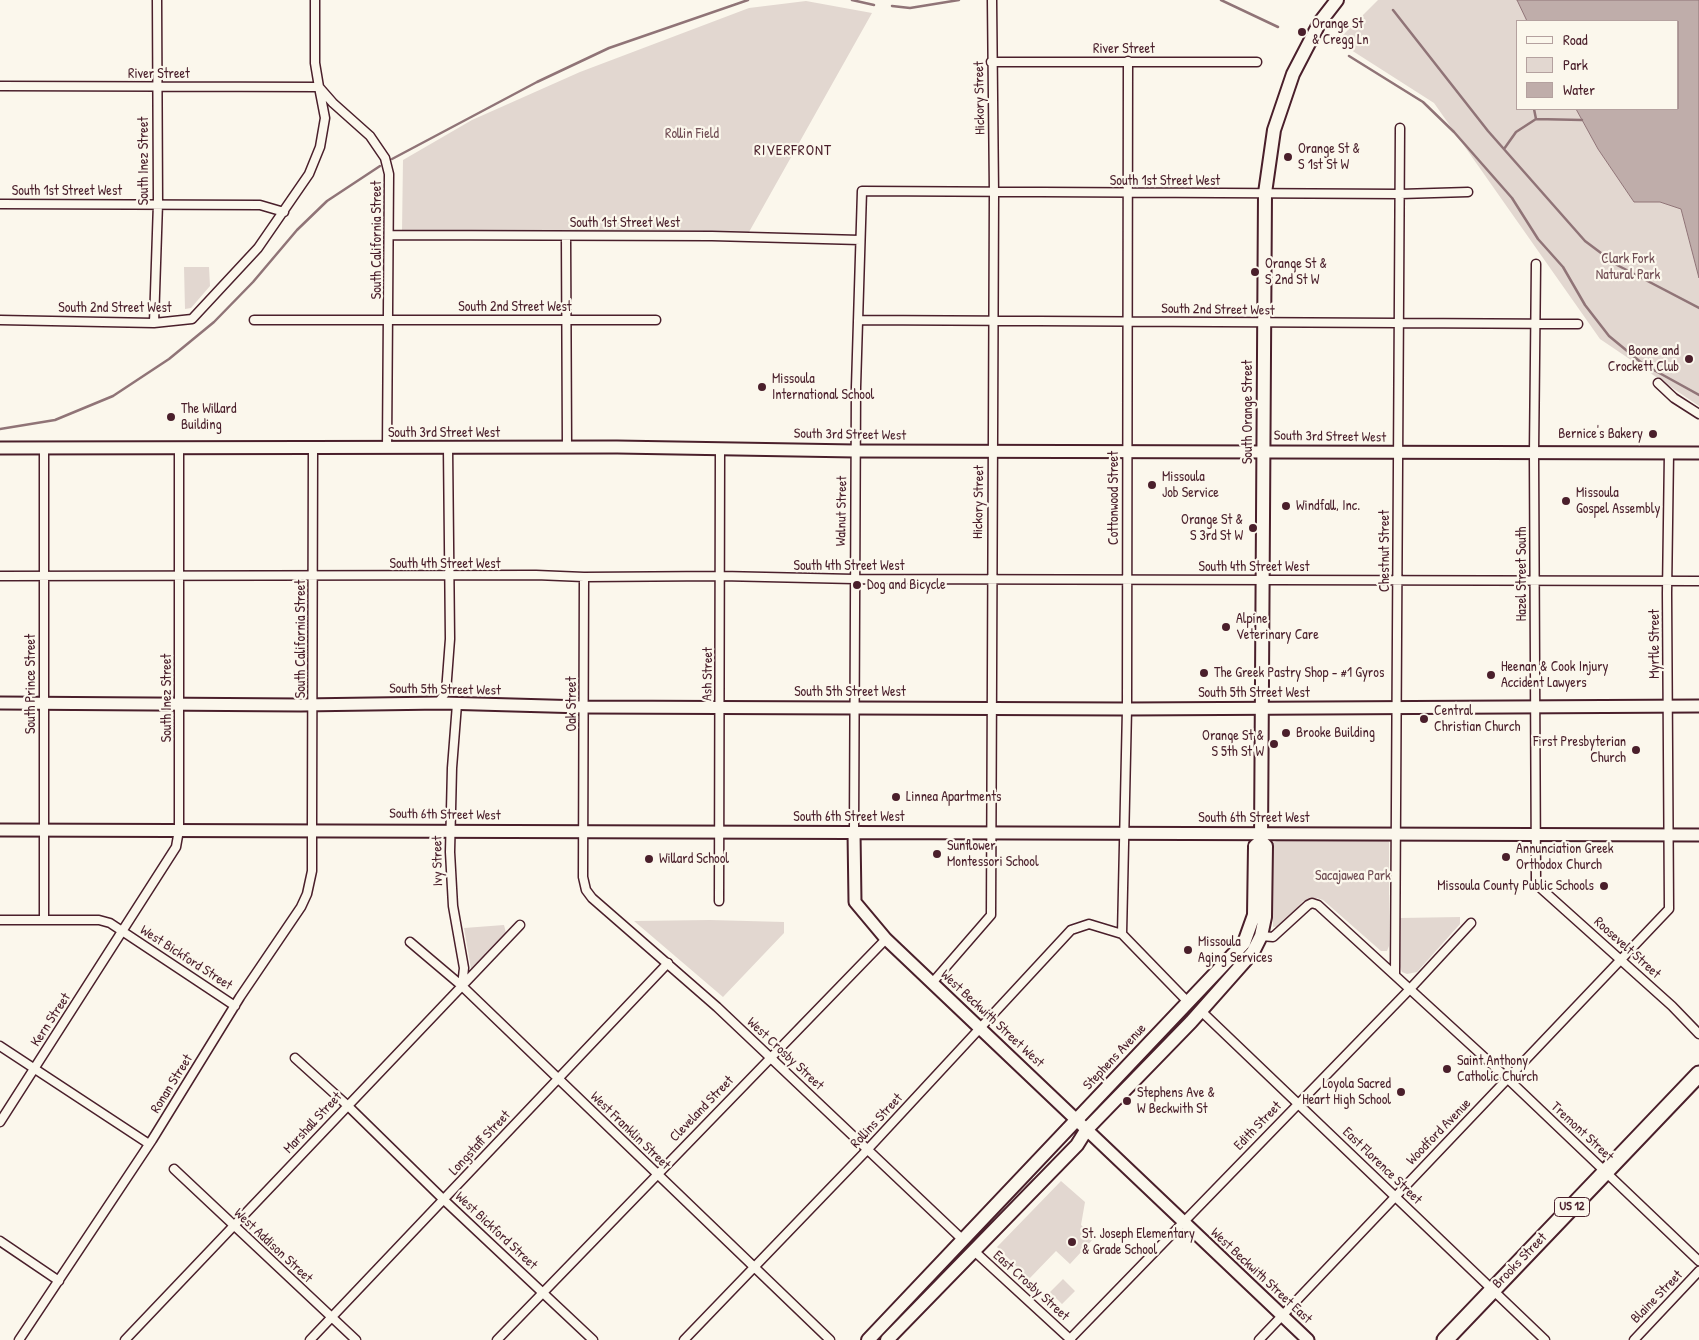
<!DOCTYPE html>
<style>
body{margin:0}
#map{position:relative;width:1699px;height:1340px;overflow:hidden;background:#fbf7ec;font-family:"Patrick Hand",sans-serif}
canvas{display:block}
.legend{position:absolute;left:1516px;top:20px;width:162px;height:90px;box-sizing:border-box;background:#fbf7ec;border:1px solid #b4a19f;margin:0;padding:6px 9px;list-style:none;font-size:15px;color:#4a1f2b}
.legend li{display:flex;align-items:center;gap:10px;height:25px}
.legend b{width:25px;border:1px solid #b4a19f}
</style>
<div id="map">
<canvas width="1699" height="1340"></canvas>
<ul class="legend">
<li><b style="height:6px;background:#fbf7ec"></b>Road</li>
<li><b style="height:14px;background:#e2d7d0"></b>Park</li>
<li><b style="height:14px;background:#bfadaa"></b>Water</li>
</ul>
</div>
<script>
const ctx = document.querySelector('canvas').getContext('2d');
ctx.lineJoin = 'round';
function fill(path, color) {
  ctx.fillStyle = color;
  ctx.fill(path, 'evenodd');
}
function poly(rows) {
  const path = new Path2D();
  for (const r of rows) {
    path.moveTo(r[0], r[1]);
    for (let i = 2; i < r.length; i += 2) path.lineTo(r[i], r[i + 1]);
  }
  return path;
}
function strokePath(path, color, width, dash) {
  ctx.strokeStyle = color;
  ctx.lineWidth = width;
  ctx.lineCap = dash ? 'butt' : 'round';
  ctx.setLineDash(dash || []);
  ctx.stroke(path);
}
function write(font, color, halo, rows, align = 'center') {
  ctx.font = font + ' "Patrick Hand",sans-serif';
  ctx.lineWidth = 4.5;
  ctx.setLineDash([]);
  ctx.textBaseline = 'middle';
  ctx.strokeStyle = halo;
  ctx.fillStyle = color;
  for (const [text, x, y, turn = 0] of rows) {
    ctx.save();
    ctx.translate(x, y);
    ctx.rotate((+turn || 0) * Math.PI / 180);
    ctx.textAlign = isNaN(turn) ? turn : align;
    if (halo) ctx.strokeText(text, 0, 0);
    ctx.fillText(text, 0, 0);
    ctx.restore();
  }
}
const green = poly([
 [1378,0,1517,0,1527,21,1518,21,1518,109,1576,109,1598,149,1634,202,1660,202,1681,208,1699,278,1699,406,1600,339,1434,103,1337,41],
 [806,1,872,13,749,232,402,231,403,160,472,120,580,72,749,8],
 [184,267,209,267,210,286,191,308,185,309],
 [1387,839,1389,842,1389,946,1387,951,1381,951,1323,900,1317,898,1303,901,1282,926,1273,927,1273,843,1278,840],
 [1460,917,1460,924,1417,972,1407,974,1402,972,1400,967,1400,918],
 [710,920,784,922,784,933,723,997,634,921],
 [504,925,506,933,471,969,464,928],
 [1245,949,1246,954,1239,963,1135,1072,1130,1069],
 [1032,1177,1034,1179,1030,1187,887,1331],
 [1061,1181,1085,1202,1081,1225,1095,1237,1070,1264,1056,1251,1029,1279,997,1247],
 [1063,1279,1075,1291,1062,1304,1050,1292]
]);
const water = poly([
 [1517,0,1699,0,1699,278,1681,209,1660,202,1634,202,1598,149,1576,109,1678,109,1678,21,1527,21,1517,0]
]);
const stream = poly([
 [852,0,874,5],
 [1221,0,1278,27],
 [892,6,910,8,959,0],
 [1393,10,1488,131,1585,241,1617,265,1699,308],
 [1349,56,1423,102,1454,132,1512,198,1538,239,1563,267,1585,305,1609,336,1643,364,1699,395],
 [1534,109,1536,119],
 [1504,149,1516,132,1536,119,1582,120],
 [392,159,537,82,609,48,748,0],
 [0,429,55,420,113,396,169,359,214,322,253,282,297,230,327,201,380,166]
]);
const street = poly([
 [315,0,315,63,319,87,333,103,370,136,385,158,389,174,387,448],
 [991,62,1257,62],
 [0,86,319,87,325,118,320,147,309,174,258,248,192,319,154,323,0,320],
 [0,204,260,205,284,212],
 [390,235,712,236,860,240],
 [566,236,567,447],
 [1536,264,1534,453,1536,884,1672,1006,1699,1034],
 [254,320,656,320],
 [858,320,1578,324],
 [154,323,158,203,157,0],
 [1658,383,1674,398,1699,414],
 [44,448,44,919],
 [0,576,536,575,584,577,721,576,854,579,1699,581],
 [584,577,583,877,586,890,592,898,717,1007,963,1240],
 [438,703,446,692,450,639,448,448],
 [457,704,452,768,450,852,453,906,464,968,462,986],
 [854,832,856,387,862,191,1400,194,1468,192],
 [719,901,720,448],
 [0,920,99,920,110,923,235,1006],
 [1122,934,1127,709,1128,61],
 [1261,936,1273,937,1308,905,1312,903,1318,905,1508,1079,1699,1261],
 [410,942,462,986,830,1340],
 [1395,974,1400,128],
 [932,983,991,915,994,193,992,0],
 [1201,1011,1545,1340],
 [0,1046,149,1144],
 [295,1058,347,1105,444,1200,593,1340],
 [0,1122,176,847,179,830,179,448],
 [174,1169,356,1340],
 [0,1241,59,1281],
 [973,1250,1071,1340],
 [19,1340,152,1140,240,997,301,907,307,894,312,871,312,820,313,448],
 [125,1340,520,925],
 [310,1340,668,963],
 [497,1340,886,939],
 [684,1340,868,1149,1071,930,1089,924,1122,934,1188,1002],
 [1069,1340,1409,990,1471,923],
 [1259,1340,1669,909,1667,593,1669,453],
 [1634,1340,1699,1271]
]);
const secondary = poly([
 [0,448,617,447,855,451,1699,453],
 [0,703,301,705,442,703,584,707,1127,709,1699,706],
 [0,830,1699,835],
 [854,832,855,902,886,939,1308,1340]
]);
const primary = poly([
 [1261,841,1265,193,1274,130,1293,74,1320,22,1337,0],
 [868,1340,1244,943,1254,915,1255,846,1261,841],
 [887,1340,1077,1145,1087,1129,1191,1022,1253,952,1261,936,1265,917,1266,846,1261,841]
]);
const highway = poly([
 [1445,1340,1699,1074]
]);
const markers = [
 [1302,32,5,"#4a1f2b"],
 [1288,157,5,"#4a1f2b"],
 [1255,272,5,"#4a1f2b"],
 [1689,359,5,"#4a1f2b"],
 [762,387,5,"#4a1f2b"],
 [171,417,5,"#4a1f2b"],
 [1653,434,5,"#4a1f2b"],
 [1152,485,5,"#4a1f2b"],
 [1566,501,5,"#4a1f2b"],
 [1286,506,5,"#4a1f2b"],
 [1253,528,5,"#4a1f2b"],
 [857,585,5,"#4a1f2b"],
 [1226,627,5,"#4a1f2b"],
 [1204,673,5,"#4a1f2b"],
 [1491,675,5,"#4a1f2b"],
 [1424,719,5,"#4a1f2b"],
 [1286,733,5,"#4a1f2b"],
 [1274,744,5,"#4a1f2b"],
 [1636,750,5,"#4a1f2b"],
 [896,797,5,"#4a1f2b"],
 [937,854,5,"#4a1f2b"],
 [1506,857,5,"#4a1f2b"],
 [649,859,5,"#4a1f2b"],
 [1604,886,5,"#4a1f2b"],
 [1188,950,5,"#4a1f2b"],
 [1447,1069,5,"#4a1f2b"],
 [1401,1092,5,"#4a1f2b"],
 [1127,1101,5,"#4a1f2b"],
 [1072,1242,5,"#4a1f2b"]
];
const shields = [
 [1572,1207,35]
];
const shieldNames = [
 ["US 12",1572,1207]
];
const poiNames = [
 ["Orange St",1312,24],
 ["& Cregg Ln",1312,40],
 ["Orange St &",1298,149],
 ["S 1st St W",1298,165],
 ["Orange St &",1265,264],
 ["S 2nd St W",1265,280],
 ["Boone and",1679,351,"right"],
 ["Crockett Club",1679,367,"right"],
 ["Missoula",772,379],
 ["International School",772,395],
 ["The Willard",181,409],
 ["Building",181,425],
 ["Bernice's Bakery",1643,434,"right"],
 ["Missoula",1162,477],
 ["Job Service",1162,493],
 ["Missoula",1576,493],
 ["Gospel Assembly",1576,509],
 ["Windfall, Inc.",1296,506],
 ["Orange St &",1243,520,"right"],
 ["S 3rd St W",1243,536,"right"],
 ["Dog and Bicycle",867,585],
 ["Alpine",1236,619],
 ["Veterinary Care",1236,635],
 ["Heenan & Cook Injury",1501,667],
 ["Accident Lawyers",1501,683],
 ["The Greek Pastry Shop - #1 Gyros",1214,673],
 ["Central",1434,711],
 ["Christian Church",1434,727],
 ["Brooke Building",1296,733],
 ["Orange St &",1264,736,"right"],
 ["S 5th St W",1264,752,"right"],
 ["First Presbyterian",1626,742,"right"],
 ["Church",1626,758,"right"],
 ["Linnea Apartments",906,797],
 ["Sunflower",947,846],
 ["Montessori School",947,862],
 ["Annunciation Greek",1516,849],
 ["Orthodox Church",1516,865],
 ["Willard School",659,859],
 ["Missoula County Public Schools",1594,886,"right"],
 ["Missoula",1198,942],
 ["Aging Services",1198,958],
 ["Saint Anthony",1457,1061],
 ["Catholic Church",1457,1077],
 ["Loyola Sacred",1391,1084,"right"],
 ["Heart High School",1391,1100,"right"],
 ["Stephens Ave &",1137,1093],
 ["W Beckwith St",1137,1109],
 ["St. Joseph Elementary",1082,1234],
 ["& Grade School",1082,1250]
];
const streetNames = [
 ["River Street",1124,49],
 ["River Street",159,74],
 ["Hickory Street",980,98,-91],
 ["South Inez Street",144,161,-90],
 ["South 1st Street West",1165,181],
 ["South 1st Street West",67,191],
 ["South 1st Street West",625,223],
 ["South California Street",377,240,-90],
 ["South 2nd Street West",515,307],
 ["South 2nd Street West",115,308],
 ["South 2nd Street West",1218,310,1],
 ["South Orange Street",1248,412,-90],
 ["South 3rd Street West",444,433],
 ["South 3rd Street West",850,435,1],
 ["South 3rd Street West",1330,437,1],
 ["Cottonwood Street",1114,498,-90],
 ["Hickory Street",979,502,-89],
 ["Walnut Street",842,511,-89],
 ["Chestnut Street",1385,551,-90],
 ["South 4th Street West",445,564],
 ["South 4th Street West",849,566],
 ["South 4th Street West",1254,567],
 ["Hazel Street South",1522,574,-90],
 ["South California Street",301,639,-90],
 ["Myrtle Street",1655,644,-90],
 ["Ash Street",708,674,-89],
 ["South Prince Street",31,684,-90],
 ["South 5th Street West",445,690,1],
 ["South 5th Street West",850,692],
 ["South 5th Street West",1254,693],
 ["South Inez Street",167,698,-90],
 ["Oak Street",572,704,-90],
 ["South 6th Street West",445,815,1],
 ["South 6th Street West",849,817],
 ["South 6th Street West",1254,818],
 ["Ivy Street",438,861,-91],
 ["Roosevelt Street",1627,948,42],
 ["West Bickford Street",186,958,33],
 ["West Beckwith Street West",992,1019,43],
 ["Kern Street",51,1020,-57],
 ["West Crosby Street",785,1054,43],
 ["Stephens Avenue",1115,1057,-47],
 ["Ronan Street",172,1084,-58],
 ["Cleveland Street",702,1109,-46],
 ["Rollins Street",877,1121,-47],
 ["Marshall Street",313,1123,-47],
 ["Edith Street",1258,1126,-46],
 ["West Franklin Street",630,1131,44],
 ["Woodford Avenue",1439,1132,-46],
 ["Tremont Street",1582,1132,43],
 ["Longstaff Street",480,1143,-47],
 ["East Florence Street",1382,1166,44],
 ["West Bickford Street",496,1231,43],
 ["West Addison Street",273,1246,43],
 ["Brooks Street",1520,1261,-46],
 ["West Beckwith Street East",1261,1276,43],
 ["East Crosby Street",1031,1286,42],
 ["Blaine Street",1657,1297,-46]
];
const parkNames = [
 ["Rollin Field",692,134],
 ["Clark Fork",1628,259],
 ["Natural Park",1628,275],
 ["Sacajawea Park",1353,876]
];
const neighbourhoodNames = [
 ["RIVERFRONT",793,151]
];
fill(green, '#e2d7d0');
fill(water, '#bfadaa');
strokePath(water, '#907477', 1);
strokePath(stream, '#907477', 2.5);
strokePath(street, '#4a1f2b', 11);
strokePath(secondary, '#4a1f2b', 15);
strokePath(primary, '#4a1f2b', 16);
strokePath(highway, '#4a1f2b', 19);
strokePath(street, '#fbf7ec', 8);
strokePath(secondary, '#fbf7ec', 11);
strokePath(primary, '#fbf7ec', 12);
strokePath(highway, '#fbf7ec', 15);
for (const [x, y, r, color] of markers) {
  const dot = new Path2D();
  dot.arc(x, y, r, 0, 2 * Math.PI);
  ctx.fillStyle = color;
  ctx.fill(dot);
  strokePath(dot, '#fbf7ec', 2);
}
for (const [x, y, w] of shields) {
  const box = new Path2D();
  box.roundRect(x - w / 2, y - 9.5, w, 19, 4);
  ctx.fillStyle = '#fbf7ec';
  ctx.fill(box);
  strokePath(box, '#4a1f2b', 1);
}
write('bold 12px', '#4a1f2b', null, shieldNames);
write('14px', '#4a1f2b', '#fbf7ec', poiNames, 'left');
write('14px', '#4a1f2b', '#fbf7ec', streetNames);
write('14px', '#704d54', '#fbf7ec', parkNames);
ctx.letterSpacing = '1px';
write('15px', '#4a1f2b', '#fbf7ec', neighbourhoodNames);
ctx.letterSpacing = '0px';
</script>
